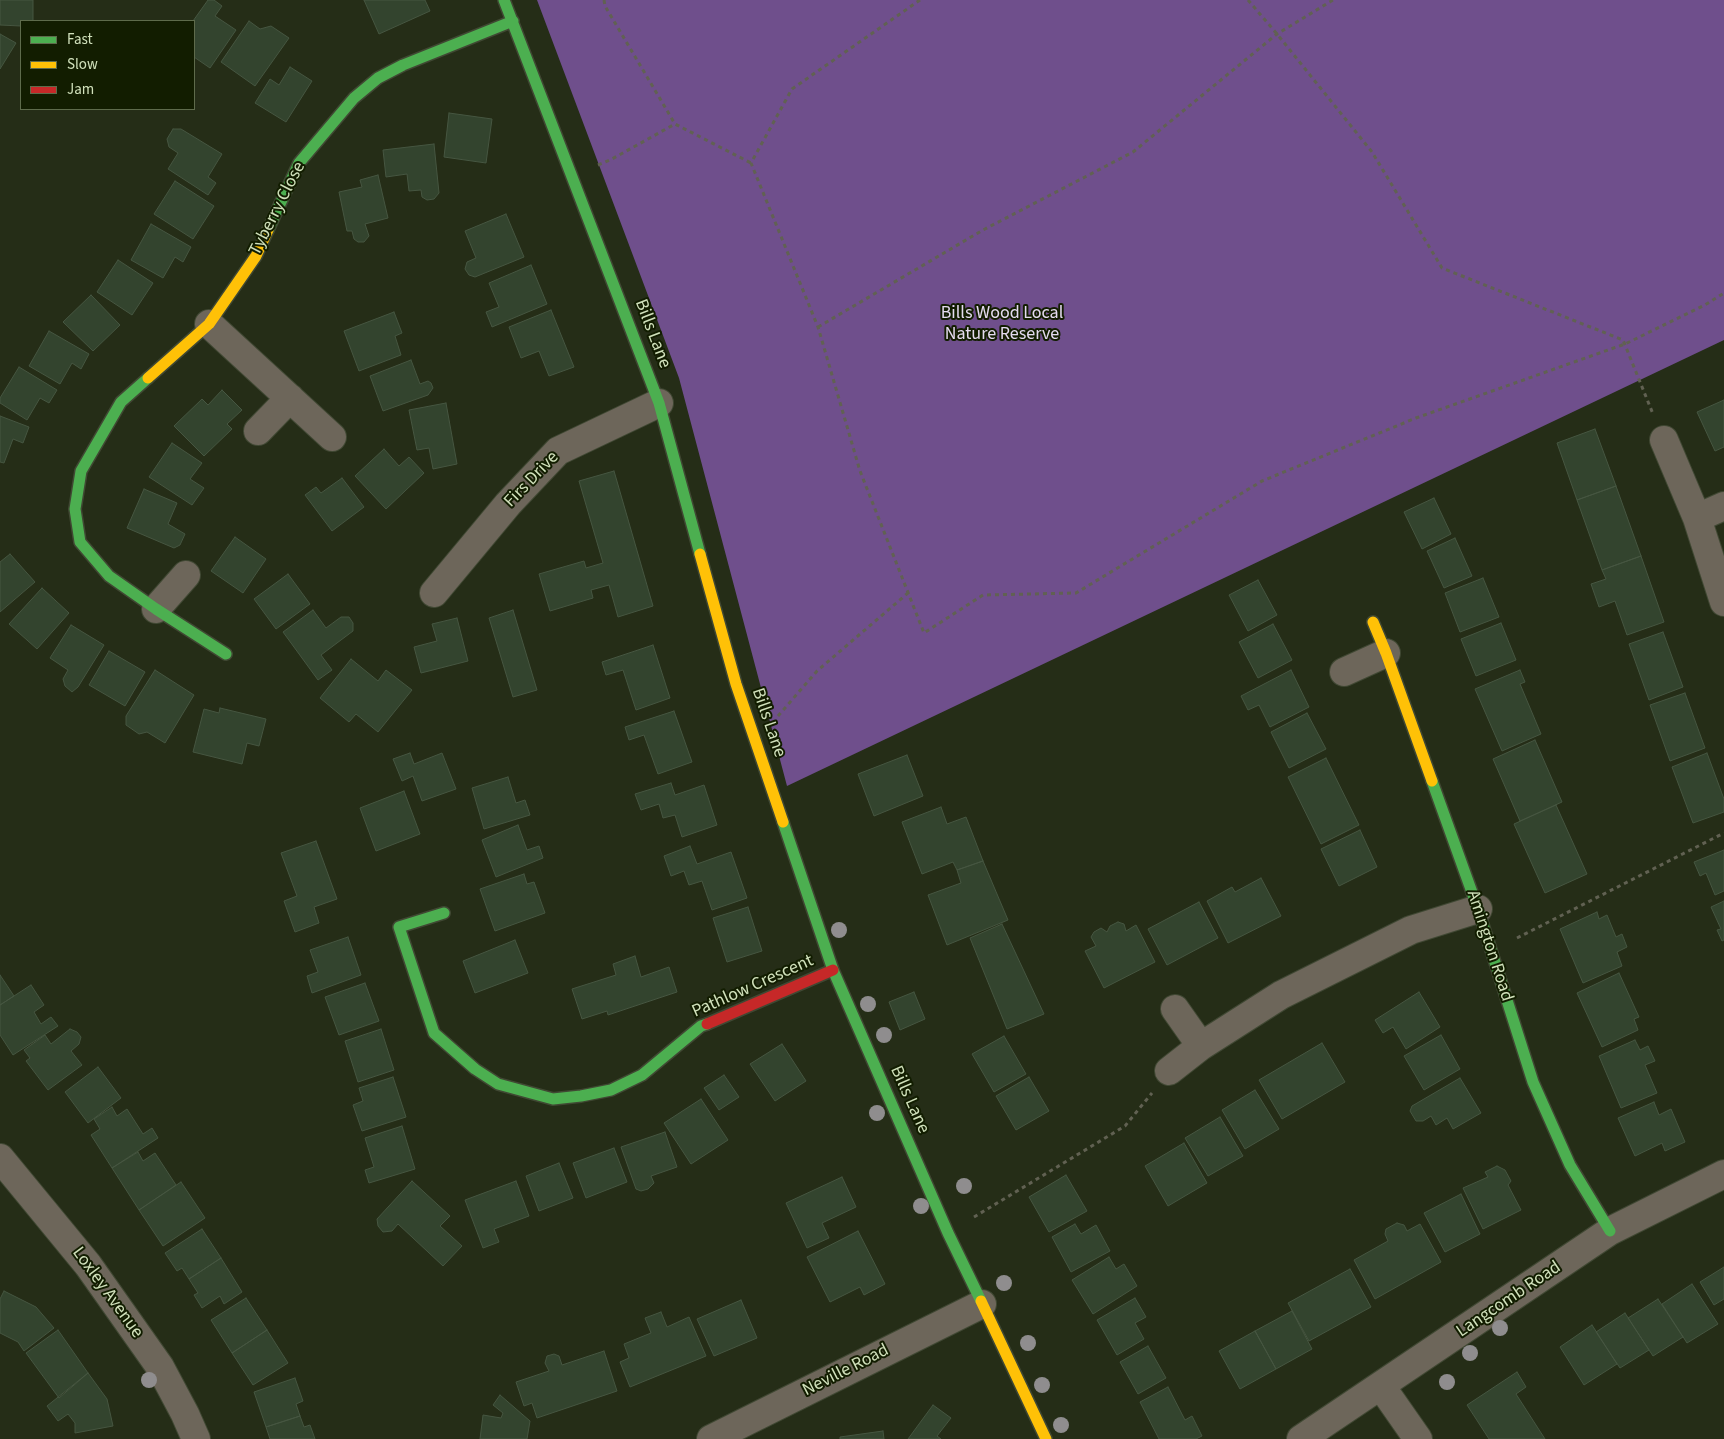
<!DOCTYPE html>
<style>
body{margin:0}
#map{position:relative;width:1724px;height:1439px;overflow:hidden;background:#252d17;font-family:"Source Sans 3",sans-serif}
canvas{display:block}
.legend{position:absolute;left:20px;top:20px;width:175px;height:90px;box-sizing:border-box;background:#121d00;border:1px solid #5e6b4b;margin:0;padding:6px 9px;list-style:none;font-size:15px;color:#d1e1bb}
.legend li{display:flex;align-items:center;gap:10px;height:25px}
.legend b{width:25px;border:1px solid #5e6b4b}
</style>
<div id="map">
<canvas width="1724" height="1439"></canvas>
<ul class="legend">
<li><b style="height:6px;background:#4caf50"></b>Fast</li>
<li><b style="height:6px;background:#ffc107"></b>Slow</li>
<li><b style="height:6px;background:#c62828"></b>Jam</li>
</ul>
</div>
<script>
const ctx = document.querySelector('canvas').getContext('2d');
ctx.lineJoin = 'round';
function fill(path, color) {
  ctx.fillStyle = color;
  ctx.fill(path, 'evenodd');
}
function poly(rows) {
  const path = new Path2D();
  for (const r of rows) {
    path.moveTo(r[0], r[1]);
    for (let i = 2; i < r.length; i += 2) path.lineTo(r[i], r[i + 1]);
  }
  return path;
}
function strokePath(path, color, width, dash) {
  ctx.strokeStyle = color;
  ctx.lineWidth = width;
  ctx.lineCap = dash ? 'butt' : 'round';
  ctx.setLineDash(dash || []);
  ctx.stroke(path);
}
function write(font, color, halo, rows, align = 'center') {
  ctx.font = font + ' "Source Sans 3",sans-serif';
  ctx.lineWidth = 4;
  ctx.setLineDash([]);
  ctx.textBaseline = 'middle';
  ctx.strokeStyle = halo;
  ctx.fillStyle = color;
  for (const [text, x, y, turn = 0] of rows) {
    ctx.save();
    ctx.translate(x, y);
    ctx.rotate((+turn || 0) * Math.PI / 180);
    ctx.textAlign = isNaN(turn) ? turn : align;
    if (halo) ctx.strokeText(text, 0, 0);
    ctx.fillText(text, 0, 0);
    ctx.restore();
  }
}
const forest = poly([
 [537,0,1724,0,1724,340,787,786,679,378]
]);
const building = poly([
 [0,0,33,0,33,21,21,21,21,26,0,25,0,0],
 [208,0,214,0,222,6,215,16,236,30,210,68,194,57,193,21,208,0],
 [364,0,425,0,430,11,379,34,364,0],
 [249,21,260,29,271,26,289,38,255,86,221,62,249,21],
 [0,34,16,43,0,69,0,34],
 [290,67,312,81,286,122,255,103,270,79,279,85,290,67],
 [449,113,492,119,486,163,444,157,449,113],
 [173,129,181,129,222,154,208,177,216,183,208,195,168,169,178,153,169,147,167,139,173,129],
 [434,144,439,193,434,199,427,200,422,197,421,190,409,191,407,174,386,177,383,150,434,144],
 [378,175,388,218,365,224,369,236,364,242,358,242,354,239,352,231,347,231,339,192,362,187,360,180,378,175],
 [175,181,214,206,193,239,154,214,175,181],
 [506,214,524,257,475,277,469,275,465,269,467,262,476,258,465,231,506,214],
 [151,224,191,247,183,262,175,257,163,278,131,260,151,224],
 [118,260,153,283,132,315,97,292,118,260],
 [531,265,547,304,492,327,486,312,499,307,489,283,531,265],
 [91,295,120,325,93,351,63,322,91,295],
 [551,310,574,367,549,376,539,351,521,358,509,327,551,310],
 [394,312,402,333,395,336,401,355,359,371,344,331,394,312],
 [49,331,89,354,81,369,72,363,60,384,29,366,49,331],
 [411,360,420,384,428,381,431,383,433,388,428,395,383,411,370,376,411,360],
 [19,367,57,390,49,403,40,398,27,420,0,403,0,398,19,367],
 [222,390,242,410,227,424,232,429,204,456,174,426,202,399,208,405,222,390],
 [1724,400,1724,447,1715,451,1697,412,1724,400],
 [446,403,457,464,433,469,429,448,417,450,409,410,446,403],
 [0,416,29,427,23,443,13,439,4,463,0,462,0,416],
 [1595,429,1616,486,1577,500,1557,443,1595,429],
 [172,443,202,463,190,479,204,488,192,505,149,477,172,443],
 [384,449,399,466,409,457,424,473,386,509,355,476,384,449],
 [614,471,653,606,618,617,609,585,591,590,593,598,550,611,539,574,584,561,586,568,603,563,579,481,614,471],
 [342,478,364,507,332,531,305,495,316,487,321,493,342,478],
 [1616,486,1641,556,1602,570,1577,500,1616,486],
 [144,489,177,503,168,524,185,534,180,545,174,548,127,528,144,489],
 [1434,498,1451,534,1422,549,1404,512,1434,498],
 [235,537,266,559,243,593,211,571,235,537],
 [1455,538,1472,576,1444,588,1427,551,1455,538],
 [10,554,35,582,0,612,0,562,10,554],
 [1641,556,1664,622,1627,635,1615,601,1599,607,1591,584,1606,579,1602,570,1641,556],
 [288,574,310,604,276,629,254,599,288,574],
 [1483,578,1499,617,1460,632,1445,593,1483,578],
 [1258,580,1277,615,1248,631,1229,595,1258,580],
 [42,588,69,613,37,649,9,624,42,588],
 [313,610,326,628,341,617,349,617,353,623,353,631,321,655,332,670,318,680,283,632,313,610],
 [513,610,537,690,513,697,489,618,513,610],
 [457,618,468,661,421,673,414,647,437,641,432,624,457,618],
 [1501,623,1516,660,1476,676,1461,639,1501,623],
 [1273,624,1292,660,1258,678,1239,642,1273,624],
 [71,625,104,645,78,687,72,692,65,686,63,679,68,670,50,658,71,625],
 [1663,632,1683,687,1649,700,1629,644,1663,632],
 [653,645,670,698,636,710,623,670,606,675,602,662,653,645],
 [109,651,145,672,125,706,89,685,109,651],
 [351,659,378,681,386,670,412,690,378,732,356,714,349,722,320,698,351,659],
 [155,670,194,695,165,743,147,732,139,734,126,725,126,716,155,670],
 [1291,670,1309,707,1270,727,1259,705,1248,710,1241,696,1291,670],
 [1520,670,1525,682,1520,684,1541,734,1502,751,1475,689,1520,670],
 [1685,693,1705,748,1670,761,1650,705,1685,693],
 [220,708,266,719,259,746,247,743,242,764,193,752,204,709,219,713,220,708],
 [674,711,692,762,658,774,644,735,629,740,625,727,674,711],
 [1307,713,1326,749,1289,768,1271,732,1307,713],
 [1535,740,1562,802,1520,821,1493,759,1535,740],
 [410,753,414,764,442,753,456,789,422,801,413,776,402,781,393,759,410,753],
 [1707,753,1724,799,1724,812,1693,823,1672,767,1707,753],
 [907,755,923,796,874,816,858,774,907,755],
 [1326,758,1359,825,1321,844,1288,777,1326,758],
 [508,777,516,803,525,800,530,815,484,829,472,788,508,777],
 [671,783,675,795,704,785,717,825,682,837,675,815,663,818,659,804,641,810,635,794,671,783],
 [404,791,420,834,376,851,360,808,404,791],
 [1556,805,1587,874,1545,893,1514,824,1556,805],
 [941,807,947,824,966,817,983,861,957,870,953,862,922,874,902,822,941,807],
 [518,825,527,850,539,846,543,858,496,877,482,840,518,825],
 [1360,830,1377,867,1339,886,1321,849,1360,830],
 [316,841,337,899,314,907,319,923,295,932,284,901,297,896,281,853,316,841],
 [690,846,697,864,731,852,747,898,712,910,702,881,689,885,684,871,671,876,664,856,690,846],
 [1724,850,1724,891,1715,895,1706,873,1700,876,1694,862,1724,850],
 [983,861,1008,920,947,945,928,895,961,883,957,870,983,861],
 [524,874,527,884,534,882,545,913,495,931,480,889,524,874],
 [1261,878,1281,916,1228,943,1207,901,1232,887,1235,892,1261,878],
 [1724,901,1724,940,1722,941,1717,930,1721,929,1711,907,1724,901],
 [1199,902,1218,938,1167,965,1148,929,1199,902],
 [748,907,762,951,727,962,713,918,748,907],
 [1597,912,1599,919,1607,915,1616,937,1622,934,1627,947,1617,952,1622,966,1583,983,1560,929,1597,912],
 [1118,922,1124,924,1126,931,1136,925,1155,962,1104,988,1085,951,1096,946,1091,937,1094,932,1101,928,1107,932,1110,926,1118,922],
 [1002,924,1044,1014,1007,1029,970,938,1002,924],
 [348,937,361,975,312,993,307,976,318,972,310,950,348,937],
 [515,940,528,973,475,993,463,961,515,940],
 [635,956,641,977,669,967,677,992,608,1015,607,1011,582,1019,572,989,616,975,613,964,635,956],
 [1619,973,1639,1017,1634,1019,1638,1030,1602,1047,1577,993,1619,973],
 [0,975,14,996,0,1005,0,975],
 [365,983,379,1021,339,1035,325,997,365,983],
 [31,985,44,1005,34,1012,41,1024,51,1017,58,1026,13,1055,0,1035,0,1005,31,985],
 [914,992,925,1019,900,1030,889,1002,914,992],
 [1419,992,1440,1027,1406,1049,1393,1027,1383,1033,1375,1020,1419,992],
 [70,1029,77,1032,81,1037,79,1044,71,1051,82,1065,48,1090,26,1061,30,1058,24,1050,45,1035,51,1044,70,1029],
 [381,1029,394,1070,358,1082,345,1041,381,1029],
 [1441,1035,1460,1069,1424,1090,1404,1056,1441,1035],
 [1004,1036,1026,1074,994,1092,972,1054,1004,1036],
 [1635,1040,1640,1050,1648,1046,1655,1061,1645,1065,1657,1093,1621,1108,1599,1056,1635,1040],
 [1322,1043,1345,1082,1282,1119,1259,1080,1322,1043],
 [782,1044,806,1081,775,1101,750,1064,782,1044],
 [98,1067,121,1098,88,1123,65,1092,98,1067],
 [724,1075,739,1097,719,1110,704,1088,724,1075],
 [393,1077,406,1117,362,1131,353,1105,363,1101,359,1088,393,1077],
 [1029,1077,1049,1111,1016,1130,996,1096,1029,1077],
 [1460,1078,1481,1113,1453,1129,1447,1118,1436,1125,1431,1116,1423,1121,1416,1121,1410,1111,1412,1106,1460,1078],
 [1255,1090,1279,1129,1245,1149,1222,1110,1255,1090],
 [701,1099,728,1140,691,1164,664,1123,701,1099],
 [1654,1102,1659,1115,1671,1109,1685,1142,1665,1151,1662,1143,1635,1156,1618,1118,1654,1102],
 [112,1107,117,1116,127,1109,143,1134,152,1128,158,1138,112,1168,91,1135,100,1129,94,1119,112,1107],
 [1220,1117,1243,1156,1208,1176,1185,1138,1220,1117],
 [402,1126,415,1169,369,1183,365,1170,374,1167,365,1138,402,1126],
 [665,1132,677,1167,651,1176,654,1183,648,1189,641,1191,636,1189,621,1147,665,1132],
 [1184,1143,1207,1183,1168,1206,1145,1166,1184,1143],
 [614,1148,627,1182,586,1198,573,1163,614,1148],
 [138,1152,143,1161,155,1153,176,1185,139,1210,112,1168,138,1152],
 [559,1163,573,1198,539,1211,526,1176,559,1163],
 [1497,1166,1505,1170,1511,1181,1508,1185,1521,1210,1483,1229,1463,1188,1488,1177,1485,1172,1497,1166],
 [1066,1175,1087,1211,1049,1232,1029,1197,1066,1175],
 [842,1177,856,1207,822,1223,829,1238,807,1248,786,1203,842,1177],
 [412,1181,450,1216,440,1226,462,1246,443,1266,398,1224,392,1231,383,1232,378,1226,377,1219,412,1181],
 [516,1181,529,1216,494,1229,499,1242,483,1248,465,1200,516,1181],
 [181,1182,205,1218,163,1246,139,1210,181,1182],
 [1461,1194,1480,1234,1445,1252,1424,1213,1461,1194],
 [1397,1223,1404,1225,1407,1231,1420,1224,1441,1262,1375,1299,1354,1260,1388,1241,1385,1234,1386,1229,1397,1223],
 [1075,1224,1081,1234,1096,1225,1110,1251,1071,1272,1052,1237,1075,1224],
 [202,1229,221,1258,189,1279,182,1268,177,1271,165,1253,202,1229],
 [858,1231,885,1284,864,1295,860,1287,830,1302,807,1257,858,1231],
 [1109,1257,1116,1269,1124,1264,1137,1286,1093,1314,1072,1280,1109,1257],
 [221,1258,242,1292,224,1304,220,1296,202,1308,194,1295,198,1293,189,1279,221,1258],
 [1724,1267,1724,1299,1714,1305,1700,1282,1724,1267],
 [1350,1269,1371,1307,1309,1341,1288,1303,1350,1269],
 [1692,1284,1718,1324,1687,1343,1662,1304,1692,1284],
 [4,1291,36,1307,54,1328,24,1351,18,1342,0,1333,0,1299,4,1291],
 [246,1298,267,1330,232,1353,211,1320,246,1298],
 [1135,1298,1146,1317,1135,1323,1144,1339,1117,1355,1097,1320,1135,1298],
 [1658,1299,1683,1337,1653,1356,1628,1318,1658,1299],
 [741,1300,757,1338,714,1356,697,1319,741,1300],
 [1292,1311,1312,1349,1276,1369,1255,1331,1292,1311],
 [661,1312,667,1327,689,1317,706,1356,630,1387,620,1362,629,1358,624,1344,651,1333,645,1318,661,1312],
 [1625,1313,1649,1350,1620,1368,1596,1332,1625,1313],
 [1592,1325,1617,1364,1584,1385,1560,1347,1592,1325],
 [58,1330,88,1373,59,1398,26,1353,58,1330],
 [267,1330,288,1363,253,1385,232,1353,267,1330],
 [1255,1331,1276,1369,1240,1389,1219,1351,1255,1331],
 [1148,1346,1166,1378,1138,1394,1120,1362,1148,1346],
 [604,1351,617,1391,537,1418,532,1403,524,1406,516,1382,549,1371,545,1363,547,1356,554,1354,559,1356,562,1365,604,1351],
 [1517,1372,1526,1387,1516,1394,1545,1439,1489,1439,1467,1405,1517,1372],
 [88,1373,107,1399,113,1426,75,1433,75,1423,68,1414,58,1421,47,1406,88,1373],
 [295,1378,303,1401,296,1404,300,1416,266,1427,254,1392,295,1378],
 [1168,1387,1185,1420,1192,1416,1202,1436,1196,1439,1159,1439,1140,1402,1168,1387],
 [500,1395,530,1421,527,1439,480,1439,483,1415,501,1418,503,1413,493,1405,500,1395],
 [933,1405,951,1418,937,1436,941,1439,908,1439,933,1405],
 [300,1416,304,1427,310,1425,315,1439,270,1439,266,1427,300,1416],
 [883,1431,884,1439,840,1439,840,1437,883,1431]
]);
const path = poly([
 [604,0,605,6,675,124,751,163],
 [920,0,792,89,751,163,818,327,860,471,924,633,983,595,1076,593,1262,481,1416,418,1625,344,1705,305,1724,293],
 [1248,0,1277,34,1372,152,1442,268,1623,340,1653,414],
 [598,165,612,159,675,124],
 [818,327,983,230,1133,152,1277,34,1333,0],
 [778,716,817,671,908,593],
 [1517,938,1724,833],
 [974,1217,1125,1126,1152,1093]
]);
const street = poly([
 [209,324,332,437],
 [258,431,290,398],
 [1664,440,1697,518],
 [1724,506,1697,518,1724,602],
 [434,593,508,504,558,451,659,403],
 [156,609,186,575],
 [1344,672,1386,653],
 [1175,1009,1201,1046],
 [1169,1071,1201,1046,1281,995,1411,930,1478,909],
 [0,1158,88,1265,160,1367,185,1414,196,1439],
 [1381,1386,1418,1439],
 [711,1439,982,1304],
 [1301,1439,1610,1231,1724,1174]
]);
const fast = poly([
 [504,0,659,403,700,554],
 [268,230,299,163,354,98,378,78,403,65,513,21],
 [148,378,121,402,81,471,75,509,80,542,109,576,156,609,226,654],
 [1432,781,1478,909,1533,1082,1570,1165,1610,1231],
 [783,822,833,970,948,1233,981,1301],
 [444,913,399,927,434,1033,475,1069,498,1084,553,1099,581,1096,611,1090,642,1075,701,1026,707,1024]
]);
const slow = poly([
 [148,378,209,324,256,256,268,230],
 [700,554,736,684,783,822],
 [1373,622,1386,653,1432,781],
 [981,1301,1046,1439]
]);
const jam = poly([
 [707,1024,833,970]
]);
const trees = [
 [839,930],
 [868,1004],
 [884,1035],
 [877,1113],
 [964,1186],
 [921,1206],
 [1004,1283],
 [1500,1328],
 [1028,1343],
 [1470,1353],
 [149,1380],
 [1447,1382],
 [1042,1385],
 [1061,1425]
];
const streetNames = [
 ["Tyberry Close",278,209,-63],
 ["Bills Lane",652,334,69],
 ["Firs Drive",532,480,-46],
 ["Bills Lane",768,723,71],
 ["Amington Road",1489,946,72],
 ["Pathlow Crescent",753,987,-24],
 ["Bills Lane",909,1100,66],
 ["Loxley Avenue",107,1293,54],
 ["Langcomb Road",1509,1300,-34],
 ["Neville Road",846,1371,-27]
];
const parkNames = [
 ["Bills Wood Local",1002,314],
 ["Nature Reserve",1002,335]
];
fill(forest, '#6f4f8c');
fill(building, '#33442e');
strokePath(building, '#465641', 1);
strokePath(street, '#404833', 30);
strokePath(fast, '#404833', 14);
strokePath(slow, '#404833', 14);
strokePath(jam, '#404833', 14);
strokePath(path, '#616152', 3, [4, 4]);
strokePath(street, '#6d665a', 28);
strokePath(fast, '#4caf50', 11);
strokePath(slow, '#ffc107', 11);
strokePath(jam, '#c62828', 11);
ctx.fillStyle = '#8f8d8e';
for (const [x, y] of trees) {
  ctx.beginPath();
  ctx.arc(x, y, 8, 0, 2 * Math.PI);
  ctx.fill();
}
write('18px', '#d1e1bb', '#121d00', streetNames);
write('18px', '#e5dbf0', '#121d00', parkNames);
</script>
